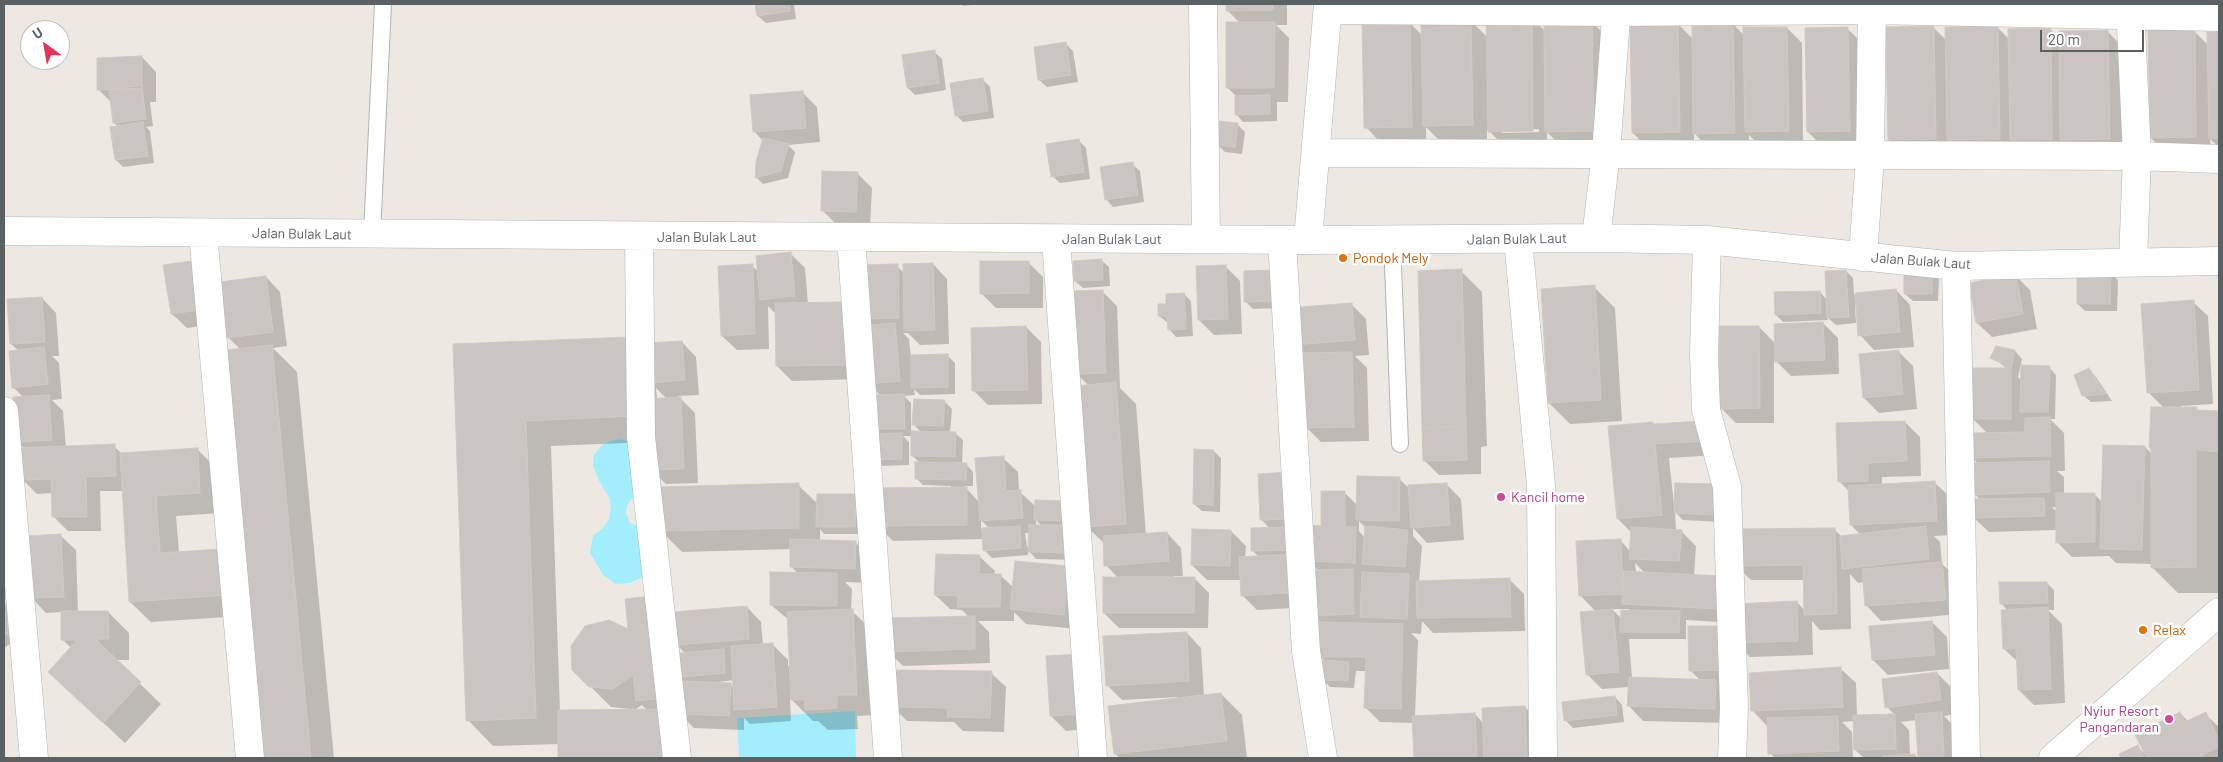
<!DOCTYPE html>
<style>
body{margin:0}
#map{position:relative;width:2223px;height:762px;overflow:hidden;background:#ede8e2;font-family:Barlow,sans-serif}
canvas{display:block}
.frame{position:absolute;inset:0;border:5px solid #5b6063;pointer-events:none}
.north{position:absolute;left:20px;top:20px;width:50px;height:50px;box-sizing:border-box;background:#fff;border:1px solid #bdbfc1;border-radius:50%;rotate:328deg;font-size:14px;font-weight:700;line-height:20px;text-align:center;color:#5b6063}
.north::after{content:'';display:block;margin:auto;width:18px;height:22px;background:#e53154;clip-path:polygon(50% 0,100% 100%,50% 72%,0 100%)}
.scale{position:absolute;left:2040px;top:30px;width:104px;height:22px;box-sizing:border-box;border:2px solid #5b6063;border-top:0;padding-left:6px;font-size:15px;line-height:18px;white-space:nowrap;color:#5b6063;-webkit-text-stroke:4px #fff;paint-order:stroke}
</style>
<div id="map">
<canvas width="2223" height="762"></canvas>
<div class="frame"></div>
<div class="north">U</div>
<div class="scale">20 m</div>
</div>
<script>
const ctx = document.querySelector('canvas').getContext('2d');
ctx.lineJoin = 'round';
function fill(path, color) {
  ctx.fillStyle = color;
  ctx.fill(path, 'evenodd');
}
function poly(rows) {
  const path = new Path2D();
  for (const r of rows) {
    path.moveTo(r[0], r[1]);
    for (let i = 2; i < r.length; i += 2) path.lineTo(r[i], r[i + 1]);
  }
  return path;
}
function strokePath(path, color, width, dash) {
  ctx.strokeStyle = color;
  ctx.lineWidth = width;
  ctx.lineCap = dash ? 'butt' : 'round';
  ctx.setLineDash(dash || []);
  ctx.stroke(path);
}
function write(font, color, halo, rows, align = 'center') {
  ctx.font = font + ' Barlow,sans-serif';
  ctx.lineWidth = 5;
  ctx.setLineDash([]);
  ctx.textBaseline = 'middle';
  ctx.strokeStyle = halo;
  ctx.fillStyle = color;
  for (const [text, x, y, turn = 0] of rows) {
    ctx.save();
    ctx.translate(x, y);
    ctx.rotate((+turn || 0) * Math.PI / 180);
    ctx.textAlign = isNaN(turn) ? turn : align;
    if (halo) ctx.strokeText(text, 0, 0);
    ctx.fillText(text, 0, 0);
    ctx.restore();
  }
}
const water = poly([
 [619,439,631,442,646,496,633,497,627,506,626,513,630,523,639,527,650,567,643,577,630,583,616,584,603,575,590,553,593,536,603,528,609,519,611,508,610,499,599,481,593,465,594,455,603,444],
 [855,711,856,758,739,758,737,718]
]);
const shadow = poly([
 [756,4,794,4,796,19,766,23,758,16],
 [961,4,979,4,963,6],
 [1227,4,1287,4,1287,25,1276,25,1289,38,1288,102,1277,102,1277,121,1243,122,1236,114,1236,96,1227,87,1240,23,1227,10],
 [1531,17,1545,31,1591,21,1606,36,1608,145,1561,146,1547,132,1547,145,1504,146,1487,129,1487,139,1439,140,1426,127,1426,141,1380,142,1366,127,1409,22,1422,35,1471,21,1488,38],
 [1539,129,1539,132,1502,133,1502,130],
 [1678,24,1693,39,1733,24,1745,36,1787,28,1802,43,1803,146,1761,147,1749,135,1749,147,1709,148,1694,133,1694,147,1648,148,1633,133],
 [1847,28,1862,43,1864,146,1823,147,1808,132],
 [1934,28,1947,41,1998,28,2009,39,2050,29,2060,40,2107,31,2122,46,2124,153,1970,160,1950,140,1950,154,1904,155,1890,140],
 [2194,31,2208,45,2208,33,2219,33,2219,147,2210,139,2211,152,2166,152,2151,138],
 [1066,44,1073,51,1078,82,1047,87,1039,80,1035,48],
 [934,52,942,59,946,90,915,95,908,88],
 [142,57,156,72,156,102,150,102,153,126,146,127,150,131,154,163,123,167,116,160,119,127,114,123,112,103,98,89],
 [982,79,990,87,994,118,963,122,956,115],
 [802,92,817,107,820,142,788,145,795,152,788,178,763,184,756,177,763,141,754,131],
 [1237,124,1245,132,1242,154,1225,152,1218,145],
 [1078,140,1086,148,1090,179,1060,183,1052,176],
 [1132,164,1140,171,1144,202,1113,207,1106,199],
 [857,173,872,188,870,226,837,225,822,210],
 [791,254,805,268,808,304,861,379,792,381,777,366,776,314,768,306,769,349,737,350,722,336,752,266,759,272],
 [1101,260,1109,267,1110,286,1083,288,1075,281],
 [1028,262,1043,277,1043,308,996,308,981,293],
 [933,264,947,279,949,344,920,345,908,333,903,333,909,339,911,356,947,355,955,363,955,394,920,395,914,389,915,395,904,396,911,403,911,432,922,433,914,425,944,401,952,409,950,433,955,433,963,440,962,464,966,464,973,472,973,486,964,486,979,502,1003,458,1018,472,1019,491,1036,507,1071,502,1076,560,1036,559,1028,550,1028,555,992,558,984,550,984,539,893,541,878,526,951,488,951,486,923,485,916,478,920,463,912,455,913,436,903,436,909,442,909,465,880,466,872,459,881,396,869,384,863,319,897,266,904,273],
 [981,520,990,529,981,529],
 [1036,520,1042,526,1036,526],
 [1025,533,1030,533,1029,547,1027,547],
 [165,266,220,324,187,328,172,314],
 [1225,266,1240,281,1242,334,1214,335,1199,320],
 [1905,270,1939,277,1938,301,1913,301,1905,294],
 [1461,271,1482,292,1487,446,1481,447,1481,474,1439,475,1424,460],
 [1846,271,1853,278,1854,295,1896,290,1910,305,1914,347,1874,350,1860,335,1857,305,1855,305,1856,323,1836,325,1827,317,1828,320,1783,322,1776,315,1820,292,1827,300],
 [2110,273,2118,280,2117,311,2085,311,2078,304],
 [2015,275,2030,290,2037,329,1992,337,1977,323],
 [266,277,280,292,287,346,273,348,297,372,334,758,256,758,242,616,151,622,130,602,123,491,100,491,101,531,68,531,53,516,52,493,37,494,22,479,25,449,17,442,23,397,13,387,19,351,11,344,42,298,56,313,59,356,52,356,59,363,62,399,52,400,63,411,66,448,114,446,122,454,198,450,219,471,221,513,176,516,179,553,222,550,241,350,228,337],
 [1280,279,1280,308,1253,309,1245,301],
 [1594,287,1615,308,1622,421,1570,424,1549,403],
 [1102,291,1117,306,1120,388,1136,404,1146,535,1167,533,1181,548,1183,576,1174,576,1174,578,1194,578,1209,593,1208,628,1119,628,1104,613,1118,578,1106,565,1105,544,1087,527,1089,386,1077,374],
 [1184,294,1191,301,1193,336,1176,337,1169,329,1168,323,1159,316,1168,305],
 [2193,302,2208,316,2213,404,2181,406,2181,408,2219,412,2219,593,2178,593,2152,567,2152,564,2116,563,2109,556,2072,557,2057,542,2057,530,1989,532,1974,518,1980,500,1975,494,1978,464,1972,457,1988,434,1972,418,2009,370,1992,357,2015,351,2022,359,2018,377,2022,381,2049,367,2056,375,2055,419,2050,419,2064,433,2065,471,2057,471,2064,477,2064,494,2094,494,2102,502,2145,447,2152,454,2150,448,2164,408,2148,392],
 [2052,507,2057,507,2057,512],
 [1351,304,1366,319,1369,355,1355,356,1367,368,1369,441,1321,442,1307,428,1305,357,1293,345],
 [1823,323,1838,338,1839,374,1791,376,1774,359,1774,423,1736,423,1721,408,1759,327,1776,344],
 [1026,327,1041,342,1042,404,988,405,974,391],
 [682,342,696,357,699,395,678,396,695,413,698,483,666,484,651,470,649,442,551,446,560,712,630,711,630,709,611,707,573,669,686,654,677,645,747,607,761,622,763,645,773,645,788,660,788,666,790,666,788,619,771,605,798,574,791,566,791,549,682,552,661,531,798,485,818,504,855,496,862,534,824,534,820,529,820,541,855,542,870,557,869,583,845,582,852,589,851,610,873,631,877,715,857,716,858,729,828,730,818,721,813,721,790,698,791,721,750,724,744,718,744,730,694,728,684,718,676,719,688,732,689,758,559,758,559,744,493,746,468,720,454,345,649,357],
 [656,388,667,399,657,399],
 [734,680,734,688,730,684,711,683],
 [642,705,648,711,633,711],
 [1898,351,1913,366,1917,409,1879,413,1864,398,1860,355],
 [2089,370,2096,377,2112,401,2091,402,2083,395],
 [1702,422,1718,455,1669,458,1674,505,1676,484,1723,522,1683,520,1675,512,1676,531,1681,531,1696,546,1694,576,1734,605,1797,602,1805,611,1805,580,1751,580,1736,566,1834,529,1842,537,1861,535,1851,525,1849,491,1839,481,1905,422,1920,437,1921,476,1882,477,1882,486,1935,483,1950,497,1952,535,1934,536,1940,542,1942,564,1957,578,1960,614,1881,621,1867,606,1865,582,1858,583,1850,574,1851,629,1820,630,1812,621,1813,655,1750,657,1736,643,1736,685,1718,685,1730,696,1729,723,1643,721,1629,706,1629,687,1602,689,1587,674,1596,612,1580,595,1620,540,1630,551,1632,533,1618,519,1652,423,1654,425],
 [1635,563,1646,574,1636,573],
 [1612,609,1629,609,1632,612,1622,619],
 [1686,620,1735,623,1721,627,1690,670,1701,681,1632,678,1629,639,1686,639],
 [1214,451,1221,458,1220,512,1202,511,1194,504],
 [1288,473,1303,488,1304,534,1299,534,1299,558,1311,572,1319,571,1308,561,1309,527,1323,527,1322,492,1344,492,1358,506,1358,478,1399,479,1410,489,1409,486,1446,484,1461,499,1464,540,1427,543,1413,528,1413,536,1422,546,1419,582,1510,580,1524,594,1525,631,1433,633,1422,621,1421,634,1411,633,1418,640,1415,717,1475,714,1484,724,1483,709,1525,707,1539,722,1541,758,1415,758,1414,723,1380,722,1366,708,1366,671,1356,671,1354,688,1330,687,1323,680,1324,660,1320,656,1321,626,1310,616,1310,607,1257,610,1242,595,1241,580,1207,580,1192,565,1193,530,1231,531,1246,546,1245,558,1259,557,1252,550,1252,529,1270,529,1262,520,1260,475],
 [1359,521,1366,528,1365,538,1359,531],
 [61,536,76,550,78,612,108,612,129,633,129,660,115,660,161,704,125,743,49,672,71,648,62,639,62,612,46,613,32,598,27,537],
 [980,557,995,571,994,575,1000,575,1014,588,1069,567,1078,629,1026,624,1014,612,1014,621,978,621,989,632,990,663,903,666,888,651,969,617,962,610,950,609,935,595],
 [2047,583,2054,590,2054,610,2048,610,2062,624,2065,703,2034,705,2019,690,2018,662,2004,649,2008,611,2001,603],
 [4,603,26,633,4,648],
 [1932,622,1947,637,1949,669,1888,675,1873,660],
 [1187,633,1201,648,1204,696,1221,694,1242,715,1247,758,1120,758,1115,754,1178,697,1122,700,1107,685],
 [1048,658,1098,728,1066,731,1051,716],
 [1841,669,1856,683,1857,716,1895,715,1887,707,1937,673,1952,688,1955,714,1944,716,1956,728,1958,758,1919,758,1917,720,1901,722,1909,730,1910,756,1915,755,1918,758,1864,758,1855,750,1854,721,1842,722,1852,732,1853,758,1775,758,1770,753,1767,726,1753,711],
 [991,673,1006,687,1004,732,963,731,954,722,907,721,892,706],
 [1615,697,1622,705,1624,722,1573,728,1565,720],
 [2180,713,2189,722,2205,714,2219,727,2219,758,2123,758,2121,755,2137,746,2146,755]
]);
const building = poly([
 [755,4,789,4,790,11,757,16,755,4],
 [1226,4,1273,4,1273,10,1226,11,1226,4],
 [1532,16,1533,131,1488,132,1486,17,1532,16],
 [1471,20,1473,125,1423,126,1421,21,1471,20],
 [1544,20,1592,20,1594,131,1545,132,1544,20],
 [1410,21,1412,127,1364,128,1362,22,1410,21],
 [1226,22,1275,22,1274,88,1226,88,1226,22],
 [1678,22,1680,132,1632,133,1630,23,1678,22],
 [1733,23,1735,133,1693,134,1692,24,1733,23],
 [1934,26,1936,139,1888,140,1886,27,1934,26],
 [1998,26,2000,139,1947,140,1945,27,1998,26],
 [1743,27,1787,27,1789,131,1745,132,1743,27],
 [1848,27,1850,131,1807,132,1805,28,1848,27],
 [2051,28,2052,139,2010,140,2008,29,2051,28],
 [2108,30,2110,139,2060,140,2059,31,2108,30],
 [2148,30,2195,30,2196,137,2150,138,2148,30],
 [2207,32,2219,32,2219,138,2209,139,2207,32],
 [1066,42,1071,75,1038,80,1034,47,1066,42],
 [935,50,939,83,907,88,902,55,935,50],
 [142,56,142,88,97,90,97,58,142,56],
 [983,78,988,111,955,116,950,83,983,78],
 [142,85,146,119,113,123,109,90,142,85],
 [803,91,806,128,753,132,750,95,803,91],
 [1270,95,1270,114,1235,115,1235,96,1270,95],
 [1219,121,1238,123,1235,147,1216,145,1219,121],
 [143,122,148,156,115,160,110,127,143,122],
 [763,138,789,144,781,171,755,178,756,162,763,138],
 [1079,139,1084,172,1051,177,1046,144,1079,139],
 [1133,162,1138,195,1105,200,1100,167,1133,162],
 [822,171,858,172,856,212,821,211,822,171],
 [791,252,795,296,760,300,756,256,791,252],
 [1102,259,1103,280,1074,281,1073,261,1102,259],
 [199,260,206,309,171,314,163,265,199,260],
 [980,261,1029,261,1029,293,980,294,980,261],
 [933,263,935,330,904,331,903,264,933,263],
 [753,264,755,334,721,336,718,266,753,264],
 [898,264,899,318,862,319,861,265,898,264],
 [1226,265,1228,319,1198,320,1196,266,1226,265],
 [1932,268,1932,294,1904,294,1904,269,1932,268],
 [1462,269,1466,426,1422,428,1418,271,1462,269],
 [1273,270,1273,301,1244,302,1244,271,1273,270],
 [1846,270,1849,317,1827,318,1825,271,1846,270],
 [2077,271,2111,272,2110,304,2077,304,2077,271],
 [2016,274,2023,314,1976,323,1969,283,2016,274],
 [266,276,273,332,227,338,220,282,266,276],
 [1595,285,1601,400,1548,403,1541,289,1595,285],
 [1896,289,1900,332,1858,336,1855,293,1896,289],
 [1103,290,1106,373,1076,374,1073,291,1103,290],
 [1820,291,1821,313,1775,315,1774,292,1820,291],
 [1184,293,1186,329,1168,330,1167,316,1158,316,1158,304,1166,304,1166,294,1184,293],
 [42,297,45,342,10,344,7,299,42,297],
 [2194,300,2199,390,2147,393,2141,304,2194,300],
 [846,302,846,365,776,366,775,303,846,302],
 [1352,303,1355,340,1292,345,1288,308,1352,303],
 [1823,322,1825,360,1775,362,1774,324,1823,322],
 [895,323,900,381,867,384,862,326,895,323],
 [1026,326,1028,390,972,391,971,328,1026,326],
 [1719,326,1759,326,1760,408,1720,409,1719,326],
 [630,337,633,416,526,421,536,718,466,721,453,344,630,337],
 [682,341,685,380,650,383,647,343,682,341],
 [272,345,311,758,254,758,216,351,272,345],
 [1996,346,2015,350,2011,368,1990,358,1996,346],
 [44,347,48,384,12,388,9,351,44,347],
 [1899,350,1903,394,1863,398,1859,354,1899,350],
 [1352,352,1354,427,1305,428,1303,353,1352,352],
 [948,354,948,387,911,388,911,355,948,354],
 [2021,365,2050,366,2048,412,2020,412,2021,365],
 [1972,368,2011,368,2011,419,1971,419,1972,368],
 [2089,368,2106,394,2082,396,2074,375,2089,368],
 [1116,382,1126,524,1086,527,1076,386,1116,382],
 [904,394,905,429,869,429,869,395,904,394],
 [49,395,52,440,16,442,13,397,49,395],
 [681,397,684,469,650,470,646,399,681,397],
 [914,399,945,400,943,426,912,425,914,399],
 [2151,407,2197,407,2196,410,2219,411,2219,452,2196,450,2196,567,2151,568,2151,448,2149,448,2151,407],
 [2050,417,2051,456,1970,458,1970,433,2025,432,2025,418,2050,417],
 [1703,421,1704,441,1655,444,1662,515,1617,519,1608,426,1653,422,1653,424,1703,421],
 [1905,421,1907,461,1868,463,1868,481,1838,482,1836,423,1905,421],
 [1466,426,1467,460,1423,461,1422,428,1466,426],
 [911,431,956,432,955,457,911,456,911,431],
 [902,433,902,459,871,460,871,434,902,433],
 [115,444,116,476,86,477,87,517,52,517,51,479,21,480,20,448,115,444],
 [2103,445,2145,446,2142,550,2100,549,2103,445],
 [198,448,200,493,156,496,160,553,222,549,226,595,129,602,120,453,198,448],
 [1194,449,1214,450,1213,505,1193,504,1194,449],
 [1004,456,1006,491,1021,490,1023,518,980,521,975,458,1004,456],
 [2049,461,2050,492,1973,495,1973,463,2049,461],
 [915,462,967,463,966,480,915,479,915,462],
 [1288,472,1290,519,1260,520,1258,474,1288,472],
 [1357,476,1400,477,1399,521,1356,520,1357,476],
 [1935,481,1937,521,1850,525,1848,486,1935,481],
 [799,483,799,528,660,531,659,487,799,483],
 [1447,483,1450,525,1411,528,1408,485,1447,483],
 [1675,483,1717,484,1716,515,1674,513,1675,483],
 [967,487,967,525,877,526,877,488,967,487],
 [1321,491,1345,491,1345,527,1356,527,1355,563,1307,561,1308,525,1321,526,1321,491],
 [2056,493,2095,493,2095,542,2056,543,2056,493],
 [817,494,856,494,855,527,816,527,817,494],
 [2044,498,2045,516,1973,518,1972,499,2044,498],
 [1035,500,1071,501,1071,521,1034,520,1035,500],
 [1029,525,1070,525,1069,553,1028,552,1029,525],
 [1020,526,1021,548,983,551,982,528,1020,526],
 [1365,526,1408,530,1405,567,1362,564,1365,526],
 [1926,526,1929,559,1842,569,1840,536,1926,526],
 [1292,527,1292,550,1251,551,1251,528,1292,527],
 [1631,527,1682,530,1679,561,1629,559,1631,527],
 [1835,528,1837,614,1804,615,1803,565,1735,566,1735,529,1835,528],
 [1192,529,1231,530,1230,566,1191,565,1192,529],
 [1167,532,1169,561,1104,566,1103,536,1167,532],
 [61,534,64,597,30,598,27,536,61,534],
 [790,539,856,541,855,569,790,567,790,539],
 [1621,539,1623,594,1579,596,1576,541,1621,539],
 [936,554,980,555,979,574,1001,574,1000,607,957,607,958,596,934,595,936,554],
 [1297,554,1299,592,1241,596,1239,557,1297,554],
 [1015,561,1069,566,1064,615,1010,609,1015,561],
 [1942,562,1946,600,1865,606,1862,569,1942,562],
 [1353,569,1354,614,1309,616,1307,570,1353,569],
 [1623,571,1721,576,1719,609,1622,604,1623,571],
 [770,572,837,573,837,606,770,605,770,572],
 [1362,572,1409,574,1407,619,1360,617,1362,572],
 [1103,577,1195,577,1194,613,1103,613,1103,577],
 [1510,578,1511,617,1417,618,1416,581,1510,578],
 [1999,582,2047,582,2048,603,2000,604,1999,582],
 [650,596,661,698,636,701,633,675,613,689,589,687,572,670,571,646,585,626,609,620,628,629,625,599,650,596],
 [1797,601,1798,641,1734,643,1733,604,1797,601],
 [4,602,19,626,4,636,4,602],
 [747,606,749,639,676,645,673,612,747,606],
 [2048,607,2051,689,2018,690,2016,649,2003,649,2001,610,2048,607],
 [853,609,857,695,837,695,837,708,805,710,805,700,791,700,787,612,853,609],
 [1613,609,1619,672,1586,675,1580,612,1613,609],
 [1621,610,1680,611,1679,633,1620,632,1621,610],
 [61,611,108,611,109,639,95,639,141,682,103,723,48,672,77,640,61,640,61,611],
 [975,616,975,649,887,652,886,618,975,616],
 [1932,621,1935,655,1872,660,1869,626,1932,621],
 [1319,622,1403,624,1401,709,1364,708,1366,657,1319,657,1319,622],
 [1688,626,1721,626,1722,670,1689,671,1688,626],
 [1187,632,1189,681,1106,686,1103,636,1187,632],
 [773,643,777,707,734,710,731,646,773,643],
 [724,649,725,673,671,678,669,654,724,649],
 [1081,654,1084,714,1050,716,1046,656,1081,654],
 [1323,660,1349,662,1348,681,1322,680,1323,660],
 [1841,667,1843,707,1751,711,1749,673,1841,667],
 [891,670,992,671,990,718,947,717,948,708,891,707,891,670],
 [1937,672,1941,700,1885,708,1882,679,1937,672],
 [1629,677,1716,680,1715,709,1627,706,1629,677],
 [679,681,731,683,729,716,678,714,679,681],
 [1221,693,1227,741,1114,754,1108,706,1221,693],
 [1615,696,1617,715,1564,721,1562,702,1615,696],
 [1525,706,1527,758,1484,758,1482,708,1525,706],
 [668,709,668,758,558,758,558,710,668,709],
 [1942,712,1944,758,1918,758,1915,714,1942,712],
 [2180,712,2185,722,2206,712,2219,740,2219,747,2202,755,2204,758,2147,758,2135,735,2180,712],
 [1475,713,1477,758,1414,758,1412,716,1475,713],
 [1895,714,1896,749,1854,750,1853,715,1895,714],
 [1838,716,1839,751,1768,754,1767,718,1838,716],
 [2138,745,2144,758,2121,758,2119,754,2138,745],
 [1915,754,1915,758,1882,758,1882,756,1915,754]
]);
const lane = poly([
 [372,234,383,4],
 [1392,240,1400,444]
]);
const street = poly([
 [1203,4,1206,239],
 [2130,4,2137,156,2133,261],
 [1328,10,1617,12,1872,10,2219,17],
 [1317,153,2137,156,2219,159],
 [4,231,1308,240,1596,238,1707,240,1956,266,2219,261],
 [203,233,250,758],
 [639,236,641,437,677,758],
 [851,237,888,758],
 [1596,238,1606,153,1617,4],
 [1056,239,1093,758],
 [1282,240,1306,651,1323,758],
 [1308,240,1328,4],
 [1518,240,1541,485,1543,758],
 [1707,240,1704,355,1706,410,1727,487,1734,708,1732,758],
 [1863,257,1870,156,1872,4],
 [1956,266,1966,758],
 [4,411,34,758]
]);
const secondary = poly([
 [2053,758,2219,612]
]);
const markers = [
 [1343,258,5,"#e8710a"],
 [1501,497,5,"#d1479c"],
 [2143,630,5,"#e8710a"],
 [2169,719,5,"#d1479c"]
];
const streetNames = [
 ["Jalan Bulak Laut",302,234,1],
 ["Jalan Bulak Laut",707,237],
 ["Jalan Bulak Laut",1112,239],
 ["Jalan Bulak Laut",1517,239,-1],
 ["Jalan Bulak Laut",1921,261,4]
];
const foodNames = [
 ["Pondok Mely",1353,258],
 ["Relax",2153,630]
];
const hotelNames = [
 ["Kancil home",1511,497],
 ["Nyiur Resort",2159,711,"right"],
 ["Pangandaran",2159,727,"right"]
];
fill(water, '#a3eefd');
fill(shadow, '#0003');
fill(building, '#cac5c2');
strokePath(building, '#d2c8c1', 1);
strokePath(lane, '#b0b5b7', 18);
strokePath(street, '#b0b5b7', 29);
strokePath(secondary, '#b2b7ba', 29);
strokePath(lane, '#fff', 16);
strokePath(street, '#fff', 28);
strokePath(secondary, '#fff', 28);
for (const [x, y, r, color] of markers) {
  const dot = new Path2D();
  dot.arc(x, y, r, 0, 2 * Math.PI);
  ctx.fillStyle = color;
  ctx.fill(dot);
  strokePath(dot, '#fff', 2);
}
write('14px', '#5b6063', '#fff', streetNames);
write('14px', '#c56008', '#fff', foodNames, 'left');
write('14px', '#b23c85', '#fff', hotelNames, 'left');
</script>
